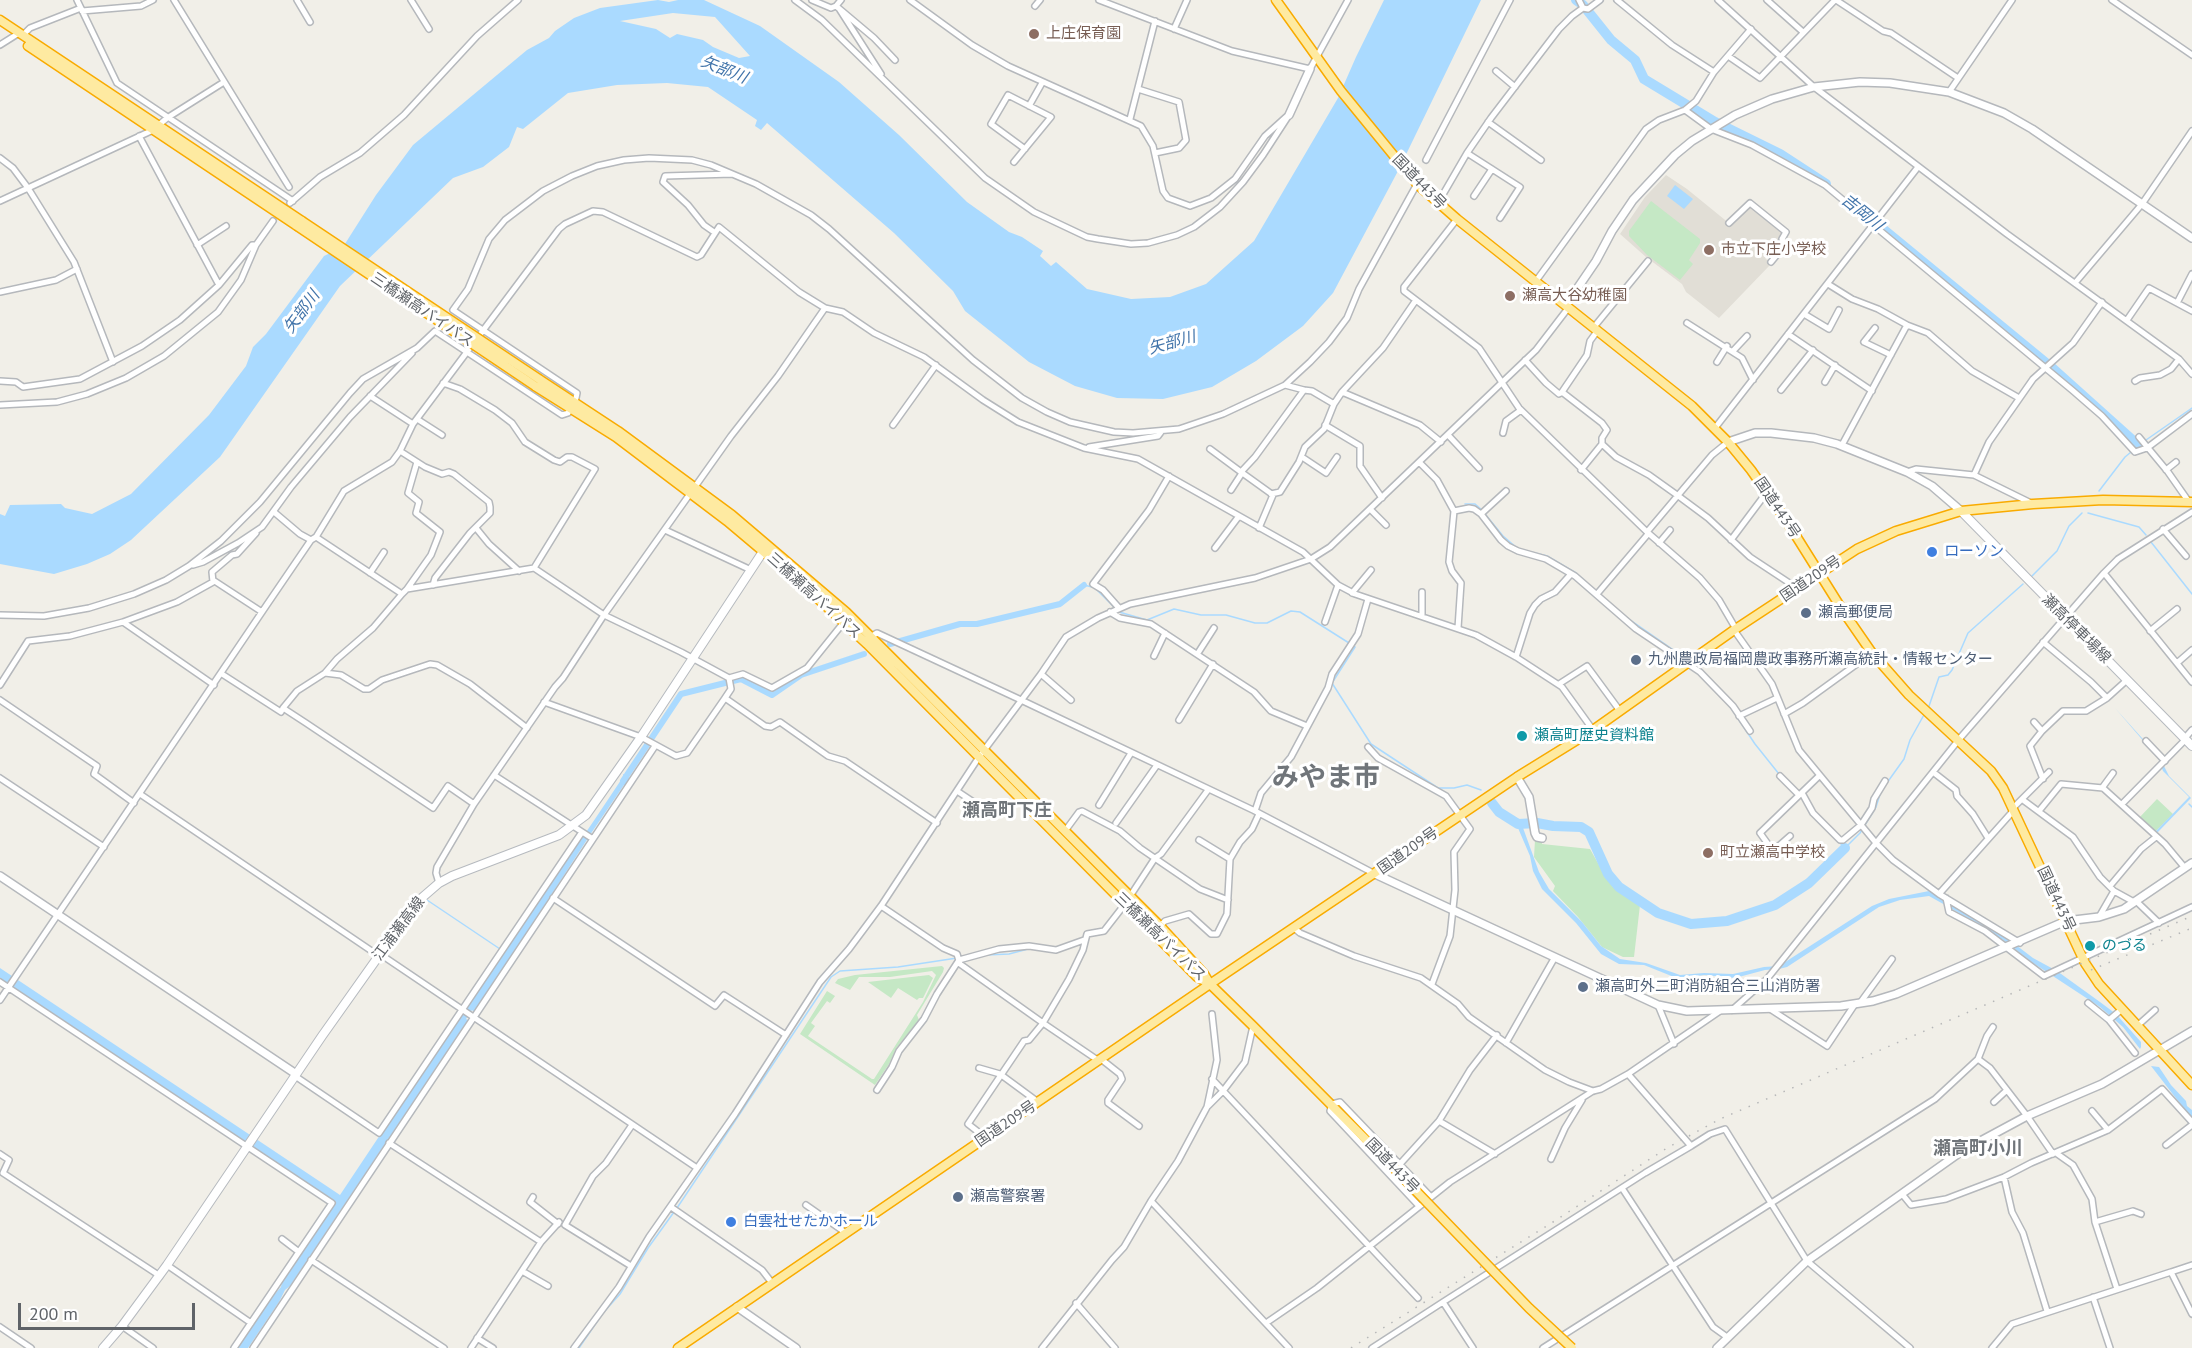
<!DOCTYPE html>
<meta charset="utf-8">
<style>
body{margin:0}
#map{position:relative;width:2192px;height:1348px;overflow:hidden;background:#f1efe8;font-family:"PT Sans",sans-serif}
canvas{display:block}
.scale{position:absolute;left:18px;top:1303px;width:177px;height:27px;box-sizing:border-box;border:3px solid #5f6368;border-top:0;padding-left:8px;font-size:18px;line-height:21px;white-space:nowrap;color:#5f6368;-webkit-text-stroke:4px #fff;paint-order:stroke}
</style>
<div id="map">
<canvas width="2192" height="1348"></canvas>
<div class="scale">200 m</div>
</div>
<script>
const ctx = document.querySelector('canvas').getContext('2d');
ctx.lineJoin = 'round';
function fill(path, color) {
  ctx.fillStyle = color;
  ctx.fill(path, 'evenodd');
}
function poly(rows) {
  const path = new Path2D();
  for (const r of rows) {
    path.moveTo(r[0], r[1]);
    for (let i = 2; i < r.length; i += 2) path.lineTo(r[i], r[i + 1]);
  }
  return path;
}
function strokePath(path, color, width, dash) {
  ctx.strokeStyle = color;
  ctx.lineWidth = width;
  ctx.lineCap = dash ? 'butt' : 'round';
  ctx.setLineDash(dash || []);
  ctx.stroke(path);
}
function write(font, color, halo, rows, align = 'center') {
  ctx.font = font + ' "PT Sans","Noto Sans JP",sans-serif';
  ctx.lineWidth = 6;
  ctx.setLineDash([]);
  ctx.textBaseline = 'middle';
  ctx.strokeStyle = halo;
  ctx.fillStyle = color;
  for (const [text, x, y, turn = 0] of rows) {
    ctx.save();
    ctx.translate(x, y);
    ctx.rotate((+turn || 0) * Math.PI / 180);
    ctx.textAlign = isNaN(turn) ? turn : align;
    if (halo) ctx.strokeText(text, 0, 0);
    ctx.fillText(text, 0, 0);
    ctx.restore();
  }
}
const education = poly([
 [1666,175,1687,189,1730,224,1750,206,1783,232,1782,246,1775,254,1765,258,1771,264,1719,318,1686,292,1682,284,1646,257,1620,234,1645,197]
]);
const green = poly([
 [1651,201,1700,239,1700,243,1689,260,1693,264,1680,280,1647,255,1629,236,1629,231],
 [2157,799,2173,814,2154,833,2139,818],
 [1535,840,1542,841,1542,844,1590,849,1603,872,1618,890,1640,905,1634,957,1623,957,1602,947,1578,917,1553,891,1555,886,1534,857],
 [942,966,944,968,943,972,917,1015,919,1020,897,1047,889,1064,875,1085,800,1034,827,991,835,996,830,1003,827,1001,811,1023,815,1026,808,1036,872,1079,874,1079,923,1002,936,975,932,971,890,977,859,977,850,990,835,983,838,979,855,975],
 [929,975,933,978,923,998,919,998,917,1000,898,988,891,998,868,982]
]);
const water = poly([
 [658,0,669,2,678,0,704,0,760,26,839,82,899,135,967,202,1009,232,1022,237,1043,251,1040,256,1051,266,1056,262,1087,289,1131,299,1170,297,1206,284,1254,241,1338,98,1356,57,1384,0,1481,0,1398,171,1333,293,1303,326,1256,361,1212,387,1163,399,1117,398,1075,386,1029,362,965,311,953,291,894,233,767,123,761,130,755,126,757,120,708,87,667,83,617,85,568,93,523,129,517,127,509,147,483,167,453,178,340,286,220,457,131,540,110,554,87,564,54,574,0,564,0,514,5,516,10,505,61,504,65,508,92,514,131,494,209,415,246,366,253,347,266,334,324,256,343,247,376,195,413,145,527,50,549,38,555,31,574,18,600,8],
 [673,13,715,17,750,56,739,58,713,47,703,40,677,34,670,38,656,29,620,21],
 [1675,185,1693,199,1684,209,1667,196],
 [2115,708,2160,758,2169,776,2191,798,2125,866,2124,864,2189,797,2163,771,2158,758],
 [623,774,630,778,626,785,624,785,592,832,511,957,474,1012,472,1010,466,1019,468,1020,290,1286,285,1290,279,1302,248,1348,238,1348,272,1297,281,1287,282,1281,336,1202,0,978,0,968,340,1195,460,1015,462,1016,468,1008,467,1007,595,819,623,777],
 [1522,825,1539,872,1549,889,1582,922,1601,946,1620,959,1646,963,1680,975,1704,973,1733,974,1764,967,1779,966,1872,906,1889,899,1929,891,2008,939,2033,958,2057,971,2100,1002,2116,1014,2141,1042,2141,1047,2140,1049,2123,1027,2100,1007,2033,963,2002,939,1999,939,1999,938,1986,928,1929,896,1900,900,1879,907,1787,967,1779,969,1765,970,1735,978,1704,975,1679,979,1644,965,1619,964,1601,954,1576,923,1542,889,1533,871,1530,856,1518,828],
 [2151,1066,2159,1067,2171,1085,2186,1101,2187,1106,2192,1110,2192,1119]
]);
const stream = poly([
 [2146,440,2192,408],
 [2099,491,2125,457,2142,443],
 [1465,504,1475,504,1482,510],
 [2088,513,2139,527,2146,535],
 [1485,514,1503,536,1517,548],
 [2151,542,2192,594],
 [1527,551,1547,556,1576,573,1597,592],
 [2031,577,2057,551,2069,526,2082,513],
 [1084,585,1092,587],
 [1096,589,1119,612,1147,620,1174,609,1201,615,1226,615,1255,623,1267,623,1291,611,1300,612,1349,643],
 [1623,615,1688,660],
 [1353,646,1355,647,1332,683,1371,744,1438,788,1454,788,1467,785,1481,790],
 [1729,705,1755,744,1779,774],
 [1928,709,1939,677,1948,675,1952,670,1968,633,2023,584],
 [1884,787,1904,759,1910,740,1925,713],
 [2189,804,2192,807],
 [1840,843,1845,848,1860,833,1876,807,1881,791],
 [427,900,500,949],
 [986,955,1009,954,1028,949],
 [677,1208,831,977,840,971,898,967,957,958],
 [579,1348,603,1313,620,1294,648,1248,674,1212]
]);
const canal = poly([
 [890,644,960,624,977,624,1060,604,1084,585],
 [623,781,681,694,741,679,772,695,801,675,864,654]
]);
const river = poly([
 [1576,0,1583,5,1611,40,1635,60,1644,79,1715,122,1780,154,1826,184],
 [1855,206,2051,367,2139,446],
 [1492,803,1499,812,1518,824,1537,823,1553,826,1581,827,1589,832,1608,874,1619,887,1658,913,1691,924,1727,921,1775,905,1809,883,1845,848]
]);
const minor = poly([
 [77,0,117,83,293,201],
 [174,0,289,187],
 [297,0,310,22],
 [411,0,429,29],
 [795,0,822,20,985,178,1034,212,1087,237,1098,239,1131,244,1148,243,1177,235,1194,227,1220,207,1243,182,1263,155,1289,115],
 [812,0,831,8,836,6,841,0],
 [910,0,972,45,1008,66,1141,126,1153,146,1163,191,1168,198,1190,206,1211,198,1235,179,1265,136,1286,117],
 [1099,0,1232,51,1310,69,1348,0],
 [1579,0,1583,8],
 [1617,0,1672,45,1714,72],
 [1718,0,1814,87,2007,234,2179,359,2192,374],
 [1767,0,1803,32],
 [1836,0,1883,31,1891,33,1958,78],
 [2112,0,2192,55],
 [836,6,874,38,895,60],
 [1035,6,1040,0],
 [840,10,881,74],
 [82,11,141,6,153,0],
 [1174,29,1187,0],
 [23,35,30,28,81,8],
 [0,45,19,33],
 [1728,56,1760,78,1835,0],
 [1496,71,1515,87],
 [1138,89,1179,102,1186,140,1179,148,1155,153],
 [1949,92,2012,0],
 [1029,106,1042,83],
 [1685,110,1711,129,1752,145,1825,185,2072,390,2102,416,2135,452,2147,448,2192,414],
 [1130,119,1155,21],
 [1488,122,1541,160],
 [139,136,219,285,252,245,256,245,273,221],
 [1467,153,1520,187,1500,218],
 [0,158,13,168,28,188,74,262,113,362],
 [1426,160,1510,0],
 [1014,162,1051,117,1008,95,991,124,1025,149],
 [1474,196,1492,169],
 [0,201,153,130,167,118,224,82],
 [290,203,320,177,360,153,404,115,477,36,518,0],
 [1438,203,1467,153,1491,118,1559,29,1572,16,1583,8,1588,9,1600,0],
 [1457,219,1404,287,1404,291,1479,348,1519,408,1647,532,1700,578,1719,600,1736,629],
 [1729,223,1750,203,1786,232,1782,239,1785,245,1771,262],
 [714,232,704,225,688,205,663,182,665,176,732,174],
 [197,245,226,226],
 [1536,281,1646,129,1659,120,1685,110,1696,101,1714,72,1751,29],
 [2075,283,2142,204,2192,131],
 [1828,284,1852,299,1878,309,1907,325,1928,333,1972,371,2019,398],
 [0,292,56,280,77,269],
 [2177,303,2192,274],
 [1804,314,1829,329,1839,310],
 [2127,320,2149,288,2192,311],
 [1687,323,1742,358,1753,380],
 [1594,327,1648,261],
 [1875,328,1864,342,1891,355],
 [1598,330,1590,341,1587,355,1562,392,1602,423,1607,430,1602,438,1602,444,1616,457,1649,475,1677,495,1708,518,1750,557,1797,588],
 [1788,334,1872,391],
 [1733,351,1747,336],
 [1525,360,1546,383,1559,394,1562,392],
 [1717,362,1727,346],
 [0,381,16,382,23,387,80,379,142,346,180,320,219,285],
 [2135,381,2140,378,2160,375,2171,369,2179,359],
 [1825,382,1835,365],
 [443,383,460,389,495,410,512,423,525,442,554,460,560,462,567,457,572,457,595,469,534,568],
 [1285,385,1304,390],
 [1781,390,1813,350],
 [1342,392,1420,425,1441,442],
 [370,396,413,424],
 [0,405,57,402,87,394,126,378,164,356,218,312,241,280,256,245],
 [417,419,442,435],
 [893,425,936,365],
 [1325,425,1360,446,1360,466,1382,498],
 [1715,428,1918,167],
 [1503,433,1506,421,1521,410],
 [1448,435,1479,468],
 [2139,437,2168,472,2189,502],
 [1842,445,1907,325],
 [1089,447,1158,436,1161,432],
 [1210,449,1241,472],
 [400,451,425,467,442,474,449,472,454,474,489,502,490,507,490,513,470,533,435,578,433,585],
 [1302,457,1326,473,1337,457],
 [1420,463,1437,480,1454,511,1449,562,1452,571,1461,583,1458,628],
 [1581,470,1602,444],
 [2166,470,2176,462],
 [1907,472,1916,469,1974,475,2033,504],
 [1974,475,1989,442,2033,379,2073,343,2102,302],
 [1231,490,1242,473],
 [1271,494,1280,492,1299,462,1305,447,1324,429,1334,404,1342,392,1383,348,1416,300],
 [1371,510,1386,525],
 [1454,511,1469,508,1474,509,1481,514,1501,540,1508,546,1518,551,1546,559,1575,576,1636,629,1700,672,1733,706,1750,731],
 [274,512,300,534,311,540],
 [1481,514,1506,491],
 [476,528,489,544,519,571],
 [1259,528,1273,495,1241,472,1255,457,1304,390,1312,391,1334,404],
 [2163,529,2186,556],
 [665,530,751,570],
 [1647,532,1712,455,1728,442],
 [316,537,402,594,407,589,534,568,604,615,681,652,729,678,731,689,725,698,765,726,771,727,780,722,828,756,845,761,937,823],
 [1731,540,1767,492],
 [1659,543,1670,530],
 [1215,548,1239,516],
 [193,565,203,562,238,543,262,527,291,487,350,417,412,353],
 [370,573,384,552],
 [2104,573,2192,682],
 [213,580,262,612],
 [407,589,431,555,440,532,416,513,419,502,408,493,417,462],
 [1352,593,1371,570],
 [1597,594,1648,534],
 [1119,608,1103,590,1093,584,1149,510,1169,476],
 [1110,612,1120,618,1151,624,1254,692,1271,711,1307,726],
 [0,615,44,616,89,608,134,594,166,580,189,566,221,541,260,502,350,393,363,379,417,348,435,331,562,415,568,413,576,398,577,393,453,310,468,289,489,239,505,220,543,191,572,176,597,166,624,160,649,158,692,160,711,165,756,184,811,215,829,229,973,360,1022,398,1047,412,1070,422,1114,432,1133,433,1179,429,1223,414,1285,385,1310,362,1329,342,1347,318,1359,289,1417,184],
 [1422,616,1422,592],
 [123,622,177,602,213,582,212,572,232,555,237,554,256,533],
 [1325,622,1338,585],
 [1734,630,1772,684,1799,750,1876,843,1893,860,1939,894,2020,943],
 [2150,631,2177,609],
 [872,636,877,633,1021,700,1255,811,1375,874],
 [2043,642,2091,682,2107,698],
 [1198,653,1214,628],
 [1154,656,1165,633],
 [1516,657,1530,613,1535,605,1541,599,1555,592,1571,574],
 [2177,663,2192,650],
 [325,673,341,675,364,689,369,689,382,680,430,664,437,665,470,684,527,728],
 [222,674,281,712,283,708,306,723,433,808,448,786,474,804],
 [1041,674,1071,700],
 [729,678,743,674,772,688,807,668,844,622],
 [1559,684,1587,666,1620,711],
 [0,685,28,641,70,636,123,622,214,685],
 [0,700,97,766,94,774,134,803],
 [544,702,641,737,676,756,687,753,725,698],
 [283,708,297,691,325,673,337,659,373,628,402,594],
 [1784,714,1803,703,1872,653],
 [1739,716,1777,698],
 [1179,720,1213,664],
 [2034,722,2042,731,2030,746,2043,779],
 [2042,731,2063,711,2086,711,2107,698,2127,680],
 [2185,738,2192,730],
 [2146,741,2165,761],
 [1368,747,1378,758,1446,796,1470,829,1454,852,1455,890,1450,936,1432,984],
 [1933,772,1956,790,1957,796,1973,814,1988,838],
 [494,775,593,839,655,746],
 [1780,776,1799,795],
 [0,778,104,847],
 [2102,788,2113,773],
 [957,791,981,807],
 [1802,793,1813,813,1840,840,1843,840,1861,825,1872,808,1874,799,1885,781],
 [140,794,379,956],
 [2023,800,2073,837,2100,877,2114,891,2134,902],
 [2122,804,2186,739],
 [1099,805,1131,753],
 [2013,808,2049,772],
 [1255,811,1261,793,1291,757,1328,688,1332,674,1358,634,1368,599],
 [2039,811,2061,784,2103,788,2165,844,2185,868],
 [1116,823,1157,765],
 [1065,831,1079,812,1082,811,1120,831,1140,848,1200,889,1228,900],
 [1790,836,1773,851,1760,833,1819,776],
 [1199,840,1230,859],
 [439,883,436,873,437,867,474,804,555,687,563,678,604,615,731,436,778,376,825,308],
 [2110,886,2141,849,2156,837],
 [1939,894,2014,810],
 [553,898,715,1006,724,995,786,1035],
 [1946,898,1949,912,1985,931,2044,976,2192,907],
 [2136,901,2159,923],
 [881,906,943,948,957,954,960,964,1043,1023,1069,979,1083,950,1087,934,1104,931,1125,904,1155,858,1161,854,1208,790],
 [2099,917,2114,891],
 [1160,926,1165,921,1189,914,1211,934,1217,934,1227,914,1230,859,1240,842,1252,829,1259,814],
 [1294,928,1300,933,1354,956,1421,978,1458,1004,1469,1017,1545,1070,1569,1082,1593,1091],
 [380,954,697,1168],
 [0,982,332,1203,234,1348],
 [0,1000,266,606,311,540,316,537,344,491,392,462,400,451,413,424,559,229,565,224,593,211,603,212,697,257,701,255,719,227,799,292,825,308,843,312,874,333,924,357,983,400,1018,422,1084,448,1138,459,1303,552,1338,585,1355,594,1476,635,1516,657,1562,687,1593,730],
 [1860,1003,1892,959],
 [2088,1003,2109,1020,2122,1009],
 [1658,1005,1674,1044],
 [1770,1009,1827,1046,1855,1004],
 [1732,1010,1767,979,1961,737,2104,573,2118,559,2192,512],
 [2109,1020,2135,1053],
 [2137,1026,2155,1010],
 [1506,1043,1555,957],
 [1101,1059,1120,1074,1122,1079,1108,1100,1108,1103,1139,1126],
 [1978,1059,1987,1036,1993,1027],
 [979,1068,1000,1074,1038,1102],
 [1628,1074,1691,1146,1710,1134,1725,1129,1807,1261,1910,1348],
 [295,1076,379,1133,582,832],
 [1212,1079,1418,1298],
 [877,1090,892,1067,899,1051,924,1019,937,994,959,960,999,949,1029,946,1056,950,1084,940],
 [1994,1102,2007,1090],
 [1208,1106,1223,1091,1245,1062,1253,1026],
 [2092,1111,2108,1130],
 [1439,1121,1495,1154],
 [986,1138,968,1124,1024,1041,1029,1040,1043,1023,1099,1061],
 [389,1143,541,1242,471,1348],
 [2166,1145,2192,1125],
 [2056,1153,2073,1165,2092,1199,2095,1222,2117,1289],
 [0,1154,9,1160,3,1173,160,1276],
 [1551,1159,1565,1128,1582,1100],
 [1400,1164,1439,1121,1470,1070,1497,1035],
 [2004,1177,2012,1212,2023,1233,2047,1311],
 [1622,1188,1713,1327,1727,1337],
 [1902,1194,1911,1205,1946,1199,2004,1177,2031,1163,2108,1130,2162,1089,2192,1122],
 [533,1197,530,1202,558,1224],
 [1151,1201,1289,1348],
 [806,1205,846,1233],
 [1419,1206,1330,1111,1332,1104,1340,1102,1431,1197],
 [671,1207,762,1270,772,1283],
 [2095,1222,2133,1211,2141,1214],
 [282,1239,299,1252],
 [541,1242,559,1222],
 [311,1260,444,1348],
 [167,1265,251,1323],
 [631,1266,565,1225,593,1176,606,1163,632,1125],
 [522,1271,548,1286],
 [2171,1272,2192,1265],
 [2093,1297,2110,1348],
 [1443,1302,1645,1173,1691,1146],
 [1076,1303,1115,1348],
 [1266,1323,1317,1288,1450,1182,1593,1091,1601,1089,1628,1074,1720,1011],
 [122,1326,153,1348],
 [0,1327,31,1348],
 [477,1338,493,1348],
 [253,1348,593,839],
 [574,1348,619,1287,649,1237,735,1114,820,982,849,949,881,906,979,757,1041,674,1066,637,1098,618,1130,604,1255,578,1311,559,1330,547,1536,350,1569,307],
 [1042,1348,1112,1260,1124,1247,1151,1201,1178,1161,1207,1107,1217,1060,1212,1014],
 [1372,1348,1443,1302,1473,1348],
 [1543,1348,1935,1099,1978,1059,1990,1068,2027,1116,2053,1154],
 [1992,1348,2012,1324,2171,1272,2192,1314]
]);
const tertiary = poly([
 [1289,115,1310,69],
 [1566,305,1596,261,1612,231,1633,200,1675,155,1692,141,1735,115,1772,99,1814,87,1860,82,1890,83,1949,92,2004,113,2032,129,2192,238],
 [1728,442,1755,433,1771,433,1814,438,1837,444,1907,472,1932,486,1961,511],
 [1517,777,1529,797,1535,833,1537,837,1542,838],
 [1375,874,1658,1005,1687,1011,1841,1006,1873,1001,1896,994,2066,921,2099,917,2124,909,2192,863],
 [0,876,296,1074],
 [737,1307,796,1348],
 [1717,1348,1807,1261,1962,1151,2027,1116,2102,1084,2192,1031]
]);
const secondary = poly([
 [1961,511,2192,746],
 [103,1348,122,1326,167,1265,322,1036,417,902,439,883,452,876,559,835,586,815,641,737,766,547]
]);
const trunk = poly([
 [1276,0,1341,91,1417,184,1457,219,1692,406,1728,442,1751,470,1786,520,1843,611,1872,653,1909,695,1991,771,2003,788,2085,963,2099,984,2192,1085],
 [0,20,302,221],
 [28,46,297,226],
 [539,379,618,431,732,515,846,612,1160,926,1204,974,1210,984],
 [535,386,616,437,727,521,803,585,867,644,1197,977,1210,984,1253,1026,1388,1162],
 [678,1348,1210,984,1517,777,1593,730,1734,630,1857,549,1896,531,1961,511,2033,504,2103,500,2192,502]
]);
const rail = poly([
 [2091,970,2192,928],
 [1351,1348,1553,1222,1667,1148,1720,1119,2192,916]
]);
const trunkBridge = poly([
 [302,221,539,379],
 [297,226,535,386],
 [1388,1162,1529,1308,1572,1348]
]);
const markers = [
 [1034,34,6,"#8d6e63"],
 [1709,250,6,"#8d6e63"],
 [1510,296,6,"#8d6e63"],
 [1932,552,6,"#3f7fe0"],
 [1806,613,6,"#5c6f8a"],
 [1636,660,6,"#5c6f8a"],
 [1522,736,6,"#0f9aa8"],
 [1708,853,6,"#8d6e63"],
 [2090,946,6,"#0f9aa8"],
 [1583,987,6,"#5c6f8a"],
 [958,1197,6,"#5c6f8a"],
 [731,1222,6,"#3f7fe0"]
];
const educationNames = [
 ["上庄保育園",1046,34],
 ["市立下庄小学校",1721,250],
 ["瀬高大谷幼稚園",1522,296],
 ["町立瀬高中学校",1720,853]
];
const streetNames = [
 ["国道443号",1419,182,46],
 ["三橋瀬高バイパス",422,310,34],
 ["国道443号",1777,508,56],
 ["国道209号",1811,579,-34],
 ["三橋瀬高バイパス",814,596,42],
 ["瀬高停車場線",2076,629,45],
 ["国道209号",1408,851,-35],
 ["国道443号",2056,899,65],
 ["江浦瀬高線",399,929,-53],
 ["三橋瀬高バイパス",1160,937,44],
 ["国道209号",1006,1124,-34],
 ["国道443号",1392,1166,46]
];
const shopNames = [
 ["ローソン",1944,552],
 ["白雲社せたかホール",743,1222]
];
const serviceNames = [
 ["瀬高郵便局",1818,613],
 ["九州農政局福岡農政事務所瀬高統計・情報センター",1648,660],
 ["瀬高町外二町消防組合三山消防署",1595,987],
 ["瀬高警察署",970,1197]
];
const cultureNames = [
 ["瀬高町歴史資料館",1534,736],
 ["のづる",2102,946]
];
const waterNames = [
 ["矢部川",724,70,22],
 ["吉岡川",1862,213,39],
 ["矢部川",302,312,-54],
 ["矢部川",1172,343,-15]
];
const quarterNames = [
 ["瀬高町下庄",1007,811],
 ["瀬高町小川",1978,1149]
];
const townNames = [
 ["みやま市",1326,778]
];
fill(education, '#e1ded6');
fill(green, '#c5e8c5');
fill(water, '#aadaff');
strokePath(stream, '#aadaff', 1.5);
strokePath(canal, '#aadaff', 6);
strokePath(river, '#aadaff', 10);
strokePath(minor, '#b5b8bc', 8);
strokePath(tertiary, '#b5b8bc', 10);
strokePath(secondary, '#b6babf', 10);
strokePath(trunk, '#f9ab00', 11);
strokePath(minor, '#fff', 5);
strokePath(tertiary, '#fff', 7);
strokePath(secondary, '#fff', 8);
strokePath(trunk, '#feeaa1', 8);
strokePath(rail, '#b6b7b8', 1.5, [1.5, 8]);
strokePath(trunkBridge, '#f9ab00', 11, []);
strokePath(trunkBridge, '#feeaa1', 8);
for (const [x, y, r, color] of markers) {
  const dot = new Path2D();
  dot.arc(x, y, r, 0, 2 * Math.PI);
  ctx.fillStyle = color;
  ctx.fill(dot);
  strokePath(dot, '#fff', 2);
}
write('15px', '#785e54', '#fff', educationNames, 'left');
write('15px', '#5f6368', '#fff', streetNames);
write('15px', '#366cbe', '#fff', shopNames, 'left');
write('15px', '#4e5e75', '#fff', serviceNames, 'left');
write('15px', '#0d838f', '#fff', cultureNames, 'left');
write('italic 16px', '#4174aa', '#fff', waterNames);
write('bold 18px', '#70757a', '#fff', quarterNames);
write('bold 27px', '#70757a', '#fff', townNames);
</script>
